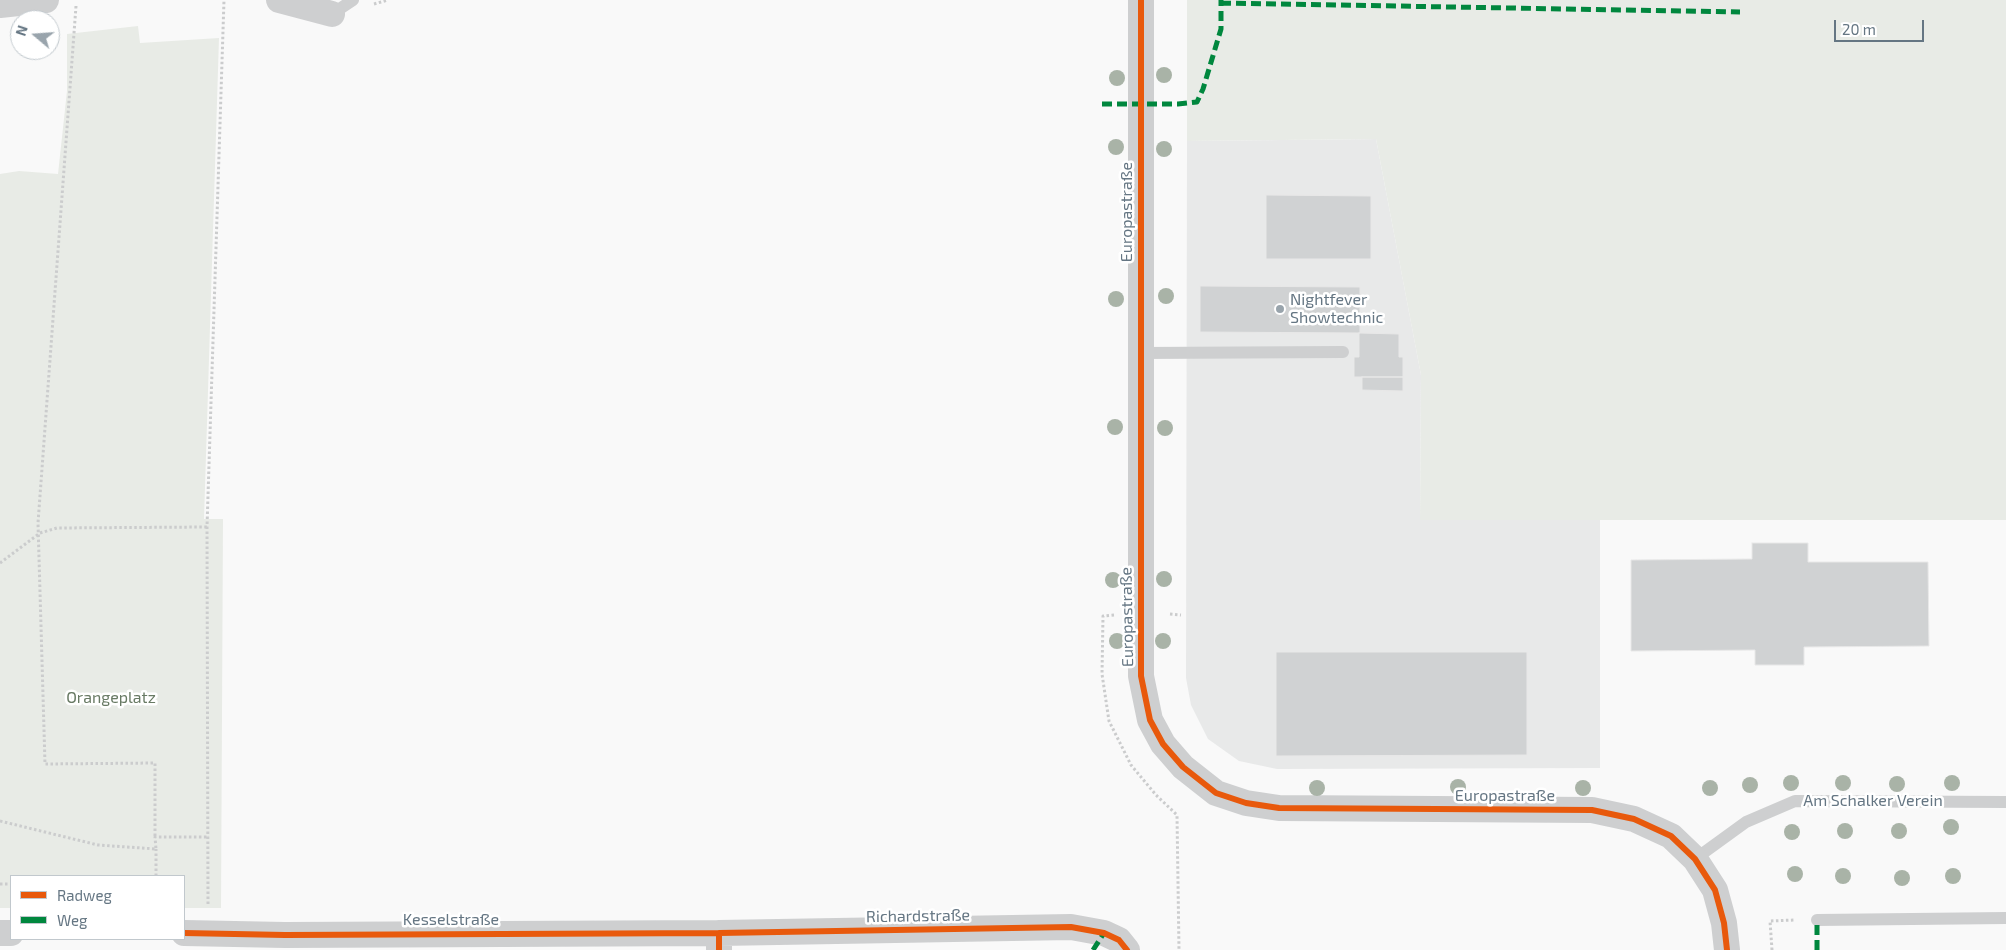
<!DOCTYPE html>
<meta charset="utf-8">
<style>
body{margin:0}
#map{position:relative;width:2006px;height:950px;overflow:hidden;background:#f9f9f9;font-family:"Exo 2",sans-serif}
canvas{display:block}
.legend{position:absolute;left:10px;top:875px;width:175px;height:65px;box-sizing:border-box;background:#fff;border:1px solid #c1c8cd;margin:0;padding:6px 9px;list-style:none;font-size:15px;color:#657683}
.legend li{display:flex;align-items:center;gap:10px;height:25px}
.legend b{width:25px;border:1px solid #c1c8cd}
.north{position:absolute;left:10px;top:10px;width:50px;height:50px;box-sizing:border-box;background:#fff;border:1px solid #c1c8cd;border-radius:50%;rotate:288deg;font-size:14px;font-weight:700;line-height:20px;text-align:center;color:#657683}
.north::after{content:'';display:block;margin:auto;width:18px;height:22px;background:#99a4ac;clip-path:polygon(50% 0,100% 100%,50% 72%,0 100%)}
.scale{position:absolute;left:1834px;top:20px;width:90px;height:22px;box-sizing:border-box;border:2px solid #657683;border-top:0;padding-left:6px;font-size:15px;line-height:18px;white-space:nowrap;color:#657683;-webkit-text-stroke:4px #fff;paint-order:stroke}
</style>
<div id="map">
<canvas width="2006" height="950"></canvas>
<ul class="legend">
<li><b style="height:6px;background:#e8590c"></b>Radweg</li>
<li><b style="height:6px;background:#00873e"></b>Weg</li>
</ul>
<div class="north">N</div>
<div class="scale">20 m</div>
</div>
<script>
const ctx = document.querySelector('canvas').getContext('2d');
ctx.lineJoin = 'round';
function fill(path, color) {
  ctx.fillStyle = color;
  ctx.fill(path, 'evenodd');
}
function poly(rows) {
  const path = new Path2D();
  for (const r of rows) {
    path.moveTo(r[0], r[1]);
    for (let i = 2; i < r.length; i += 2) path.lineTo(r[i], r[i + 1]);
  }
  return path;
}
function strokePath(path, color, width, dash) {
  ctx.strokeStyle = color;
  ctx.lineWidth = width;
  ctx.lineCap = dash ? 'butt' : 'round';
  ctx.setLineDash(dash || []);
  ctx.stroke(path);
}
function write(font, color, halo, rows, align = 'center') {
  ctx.font = font + ' "Exo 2",sans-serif';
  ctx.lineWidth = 5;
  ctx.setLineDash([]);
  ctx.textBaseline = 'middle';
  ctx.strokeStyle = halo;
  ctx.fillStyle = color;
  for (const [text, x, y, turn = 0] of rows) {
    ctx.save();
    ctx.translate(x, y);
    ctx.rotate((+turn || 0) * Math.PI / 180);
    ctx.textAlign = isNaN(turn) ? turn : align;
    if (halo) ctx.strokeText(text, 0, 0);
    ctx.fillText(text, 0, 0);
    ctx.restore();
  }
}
const built = poly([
 [1376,139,1421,375,1420,519,1600,520,1600,768,1277,769,1239,761,1208,739,1191,705,1186,678,1187,141]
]);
const green = poly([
 [1187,0,2006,0,2006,520,1420,520,1421,375,1376,139,1187,141],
 [138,26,140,43,219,38,204,519,223,519,221,908,184,908,184,876,11,876,11,908,0,908,0,174,19,171,58,174,67,91,67,34]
]);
const building = poly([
 [1266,195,1371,196,1371,259,1266,259,1266,195],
 [1200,286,1360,287,1360,333,1200,332,1200,286],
 [1359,333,1399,334,1399,357,1403,357,1403,377,1354,377,1354,357,1359,357,1359,333],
 [1362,377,1403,377,1403,391,1362,390,1362,377],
 [1752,543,1808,543,1808,562,1928,562,1929,646,1804,647,1804,665,1755,665,1755,650,1631,651,1631,560,1752,559,1752,543],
 [1276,652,1527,652,1527,755,1276,756,1276,652]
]);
const path = poly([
 [374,4,388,0],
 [76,6,38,523,45,764,155,763,155,837],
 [0,563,40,533,57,528,207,527],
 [1170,614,1181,615],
 [1114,615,1103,616,1102,674,1109,721,1131,765,1156,795,1177,815,1179,950],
 [0,821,98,845,156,849,155,837,209,837],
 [156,876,156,849],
 [0,884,11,884],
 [208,904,207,527,224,0],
 [1772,950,1770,921,1795,920]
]);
const lane = poly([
 [332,14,353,0],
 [1140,353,1343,352],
 [1695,859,1746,822,1795,801,2006,802],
 [1817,920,2006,918]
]);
const street = poly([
 [279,0,332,14],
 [1141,0,1141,676,1150,720,1163,744,1183,767,1216,793,1246,803,1279,808,1592,810,1634,819,1671,836,1695,859,1715,890,1724,923,1727,950],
 [0,5,46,0],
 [0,933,11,933],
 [184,933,285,935,719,933],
 [719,949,719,933,1071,927,1104,933,1119,940,1127,950]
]);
const quiet = poly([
 [1221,3,1740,12],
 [1102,104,1178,104,1197,102,1203,89,1221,29,1221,0],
 [1093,950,1104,933],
 [1817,950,1817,920]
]);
const cycleway = poly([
 [1141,0,1141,676,1150,720,1163,744,1183,767,1216,793,1246,803,1279,808,1592,810,1634,819,1671,836,1695,859,1715,890,1724,923,1727,950],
 [184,933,285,935,719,933],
 [719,950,719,933,1071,927,1104,933,1119,940,1127,950]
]);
const trees = [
 [1164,75],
 [1117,78],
 [1116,147],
 [1164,149],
 [1166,296],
 [1116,299],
 [1115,427],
 [1165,428],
 [1164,579],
 [1113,580],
 [1117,641],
 [1163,641],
 [1791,783],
 [1843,783],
 [1952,783],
 [1897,784],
 [1750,785],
 [1458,787],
 [1317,788],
 [1583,788],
 [1710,788],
 [1951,827],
 [1845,831],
 [1899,831],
 [1792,832],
 [1795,874],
 [1843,876],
 [1953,876],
 [1902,878]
];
const markers = [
 [1280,309,5,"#99a4ac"]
];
const streetNames = [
 ["Europastraße",1127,212,-90],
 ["Europastraße",1127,617,-91],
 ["Europastraße",1505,796],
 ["Am Schalker Verein",1873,801],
 ["Richardstraße",918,916,-1],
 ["Kesselstraße",451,920]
];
const poiNames = [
 ["Nightfever",1290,300],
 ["Showtechnic",1290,318]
];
const parkNames = [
 ["Orangeplatz",111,698]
];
fill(built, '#e8e9e9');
fill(green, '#e8ebe6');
fill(building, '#d0d2d3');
strokePath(building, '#e8e8e8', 1);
strokePath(path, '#cbcccd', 3, [2.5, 2.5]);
strokePath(lane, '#cecfd0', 12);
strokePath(street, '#cecfd0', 26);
strokePath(quiet, '#00873e', 5, [10, 5]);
strokePath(cycleway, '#e8590c', 6);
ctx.fillStyle = '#a9b3a7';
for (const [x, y] of trees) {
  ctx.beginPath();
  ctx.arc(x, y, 8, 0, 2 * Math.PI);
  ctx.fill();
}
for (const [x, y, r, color] of markers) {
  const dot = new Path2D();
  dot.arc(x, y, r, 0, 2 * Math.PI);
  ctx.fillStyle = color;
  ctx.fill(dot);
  strokePath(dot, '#fff', 2);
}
write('16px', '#657683', '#fff', streetNames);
write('16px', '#657683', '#fff', poiNames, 'left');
write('16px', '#687a64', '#fff', parkNames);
</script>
